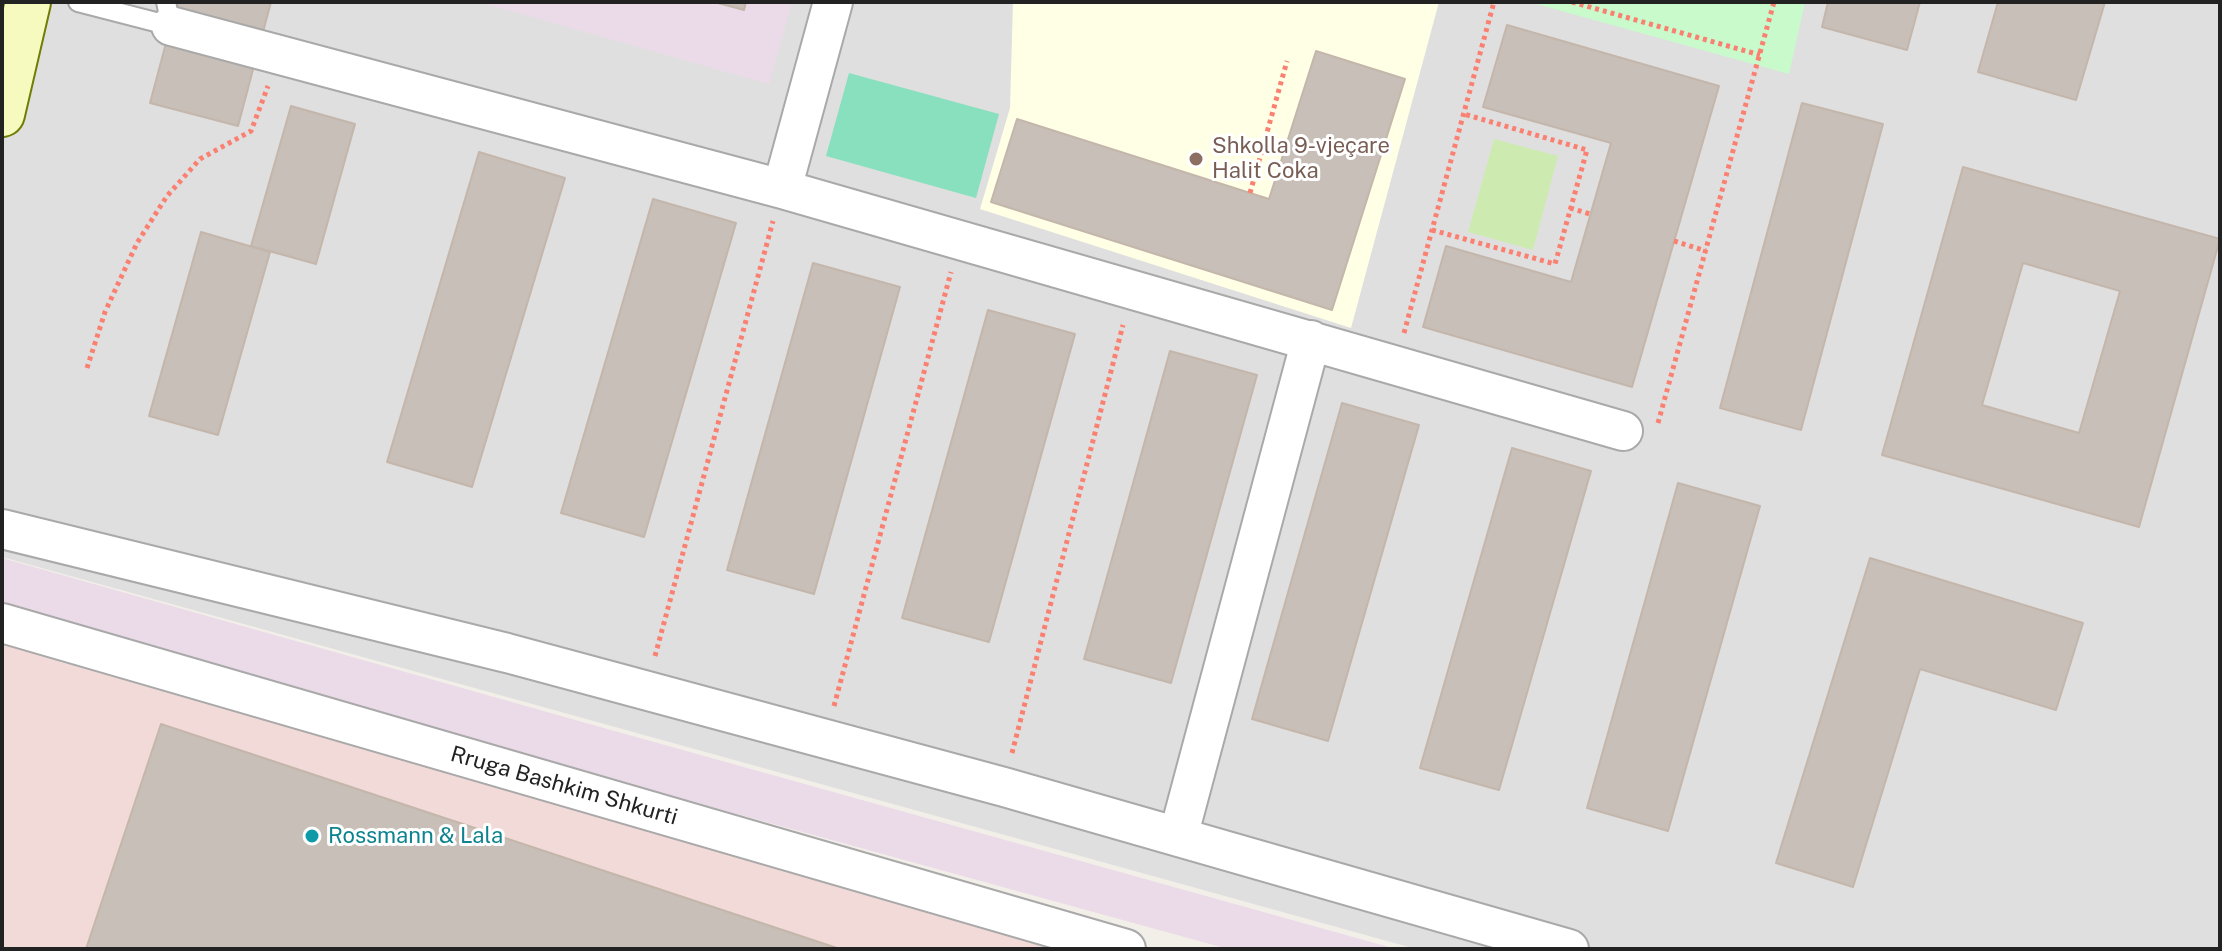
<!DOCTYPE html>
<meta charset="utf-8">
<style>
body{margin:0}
#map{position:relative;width:2222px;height:951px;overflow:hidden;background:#f2efe9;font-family:"Public Sans",sans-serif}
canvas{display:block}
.frame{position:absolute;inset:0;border:4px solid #222;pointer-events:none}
</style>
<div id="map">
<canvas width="2222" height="951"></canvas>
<div class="frame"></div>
</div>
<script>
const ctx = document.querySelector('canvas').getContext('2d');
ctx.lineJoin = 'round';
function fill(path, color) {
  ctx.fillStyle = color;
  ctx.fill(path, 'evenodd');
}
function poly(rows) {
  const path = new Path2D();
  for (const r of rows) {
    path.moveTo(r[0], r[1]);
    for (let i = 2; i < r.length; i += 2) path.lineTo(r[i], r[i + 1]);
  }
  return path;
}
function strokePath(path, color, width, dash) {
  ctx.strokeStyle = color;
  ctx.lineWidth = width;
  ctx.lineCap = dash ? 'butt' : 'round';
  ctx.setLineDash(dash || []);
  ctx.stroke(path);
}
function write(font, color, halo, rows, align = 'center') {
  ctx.font = font + ' "Public Sans",sans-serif';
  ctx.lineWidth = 6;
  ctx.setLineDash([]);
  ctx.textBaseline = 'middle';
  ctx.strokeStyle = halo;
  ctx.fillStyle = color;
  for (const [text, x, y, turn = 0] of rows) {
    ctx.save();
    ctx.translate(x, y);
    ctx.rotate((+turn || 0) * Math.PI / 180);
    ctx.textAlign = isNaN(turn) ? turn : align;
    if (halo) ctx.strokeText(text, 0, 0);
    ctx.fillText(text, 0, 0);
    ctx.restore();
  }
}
const residential = poly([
 [2,2,2220,2,2220,949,1416,949,2,557]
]);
const commercial = poly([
 [2,623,1126,949,2,949]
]);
const industrial = poly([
 [479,2,792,2,769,84],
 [2,558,586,723,1396,949,1228,949,577,770,2,603]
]);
const education = poly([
 [1013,2,1439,2,1351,328,980,209,1010,108]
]);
const grass = poly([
 [1494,139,1558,156,1533,250,1468,232]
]);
const park = poly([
 [1529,2,1805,2,1789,74]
]);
const pitch = poly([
 [849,73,999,114,976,198,826,156]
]);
const building = poly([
 [177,2,271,2,238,126,150,103,177,2],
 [714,2,746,2,744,10,714,2],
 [1828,2,1920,2,1907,50,1822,27,1828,2],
 [1998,2,2105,2,2076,100,1978,72,1998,2],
 [1507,25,1719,86,1632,387,1423,327,1446,246,1571,282,1611,143,1483,107,1507,25],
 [1316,51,1405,79,1332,310,991,202,1017,119,1269,199,1316,51],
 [1802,103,1883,124,1801,430,1720,408,1802,103],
 [291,106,355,124,316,264,251,246,291,106],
 [479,152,565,178,472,487,387,462,479,152],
 [1963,167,2220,239,2139,527,1882,455,1963,167],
 [2023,263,2120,291,2079,433,1982,405,2023,263],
 [653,199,736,223,644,537,561,513,653,199],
 [201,232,270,252,218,435,149,416,201,232],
 [813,263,900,287,814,594,727,570,813,263],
 [988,310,1075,334,989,642,902,618,988,310],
 [1170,351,1257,375,1171,683,1084,659,1170,351],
 [1342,403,1419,425,1328,741,1252,719,1342,403],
 [1512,448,1591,471,1499,790,1420,768,1512,448],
 [1678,483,1760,506,1668,831,1587,808,1678,483],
 [1870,558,2083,623,2056,710,1920,669,1853,887,1776,863,1870,558],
 [161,724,840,949,86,949,161,724]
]);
const path = poly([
 [1572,2,1760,55],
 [1250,193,1287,61],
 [1570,208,1590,214],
 [1432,230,1555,264,1587,150,1464,114],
 [1674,241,1706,251],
 [1404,333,1494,2],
 [87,368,105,312,137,243,167,196,200,159,251,131,268,86],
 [1658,423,1774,2],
 [655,656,773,221],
 [834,706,951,272],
 [1012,753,1123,325]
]);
const lane = poly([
 [78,2,171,26,166,2]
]);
const street = poly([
 [171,26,782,189,1623,431],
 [782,189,833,2],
 [2,529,507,653,1004,787,1569,949],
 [2,623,1126,949],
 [1178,837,1311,340]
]);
const secondary = poly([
 [2,114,28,2]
]);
const markers = [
 [1196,159,8,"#8d6e63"],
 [312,836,8,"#0f9aa8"]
];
const educationNames = [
 ["Shkolla 9-vjeçare",1212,146],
 ["Halit Coka",1212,171]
];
const streetNames = [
 ["Rruga Bashkim Shkurti",564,786,16]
];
const cultureNames = [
 ["Rossmann & Lala",328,836]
];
fill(residential, '#e0dfdf');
fill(commercial, '#f2dad9');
fill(industrial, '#ebdbe8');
fill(education, '#ffffe5');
fill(grass, '#cdebb0');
fill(park, '#c8facc');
fill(pitch, '#88e0be');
fill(building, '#c7bfb8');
strokePath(building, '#c4b6ab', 2);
strokePath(lane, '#a9a9a9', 22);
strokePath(street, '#a9a9a9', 42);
strokePath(secondary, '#707d05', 48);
strokePath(path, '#fa8072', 5, [4, 4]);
strokePath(lane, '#fff', 18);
strokePath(street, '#fff', 38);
strokePath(secondary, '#f7fabf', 44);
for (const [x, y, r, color] of markers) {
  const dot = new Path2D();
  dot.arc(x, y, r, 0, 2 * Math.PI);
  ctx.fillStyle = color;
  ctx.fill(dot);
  strokePath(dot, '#fff', 3);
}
write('22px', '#785e54', '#fff', educationNames, 'left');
write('22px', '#222', '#fff', streetNames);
write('22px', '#0d838f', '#fff', cultureNames, 'left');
</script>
